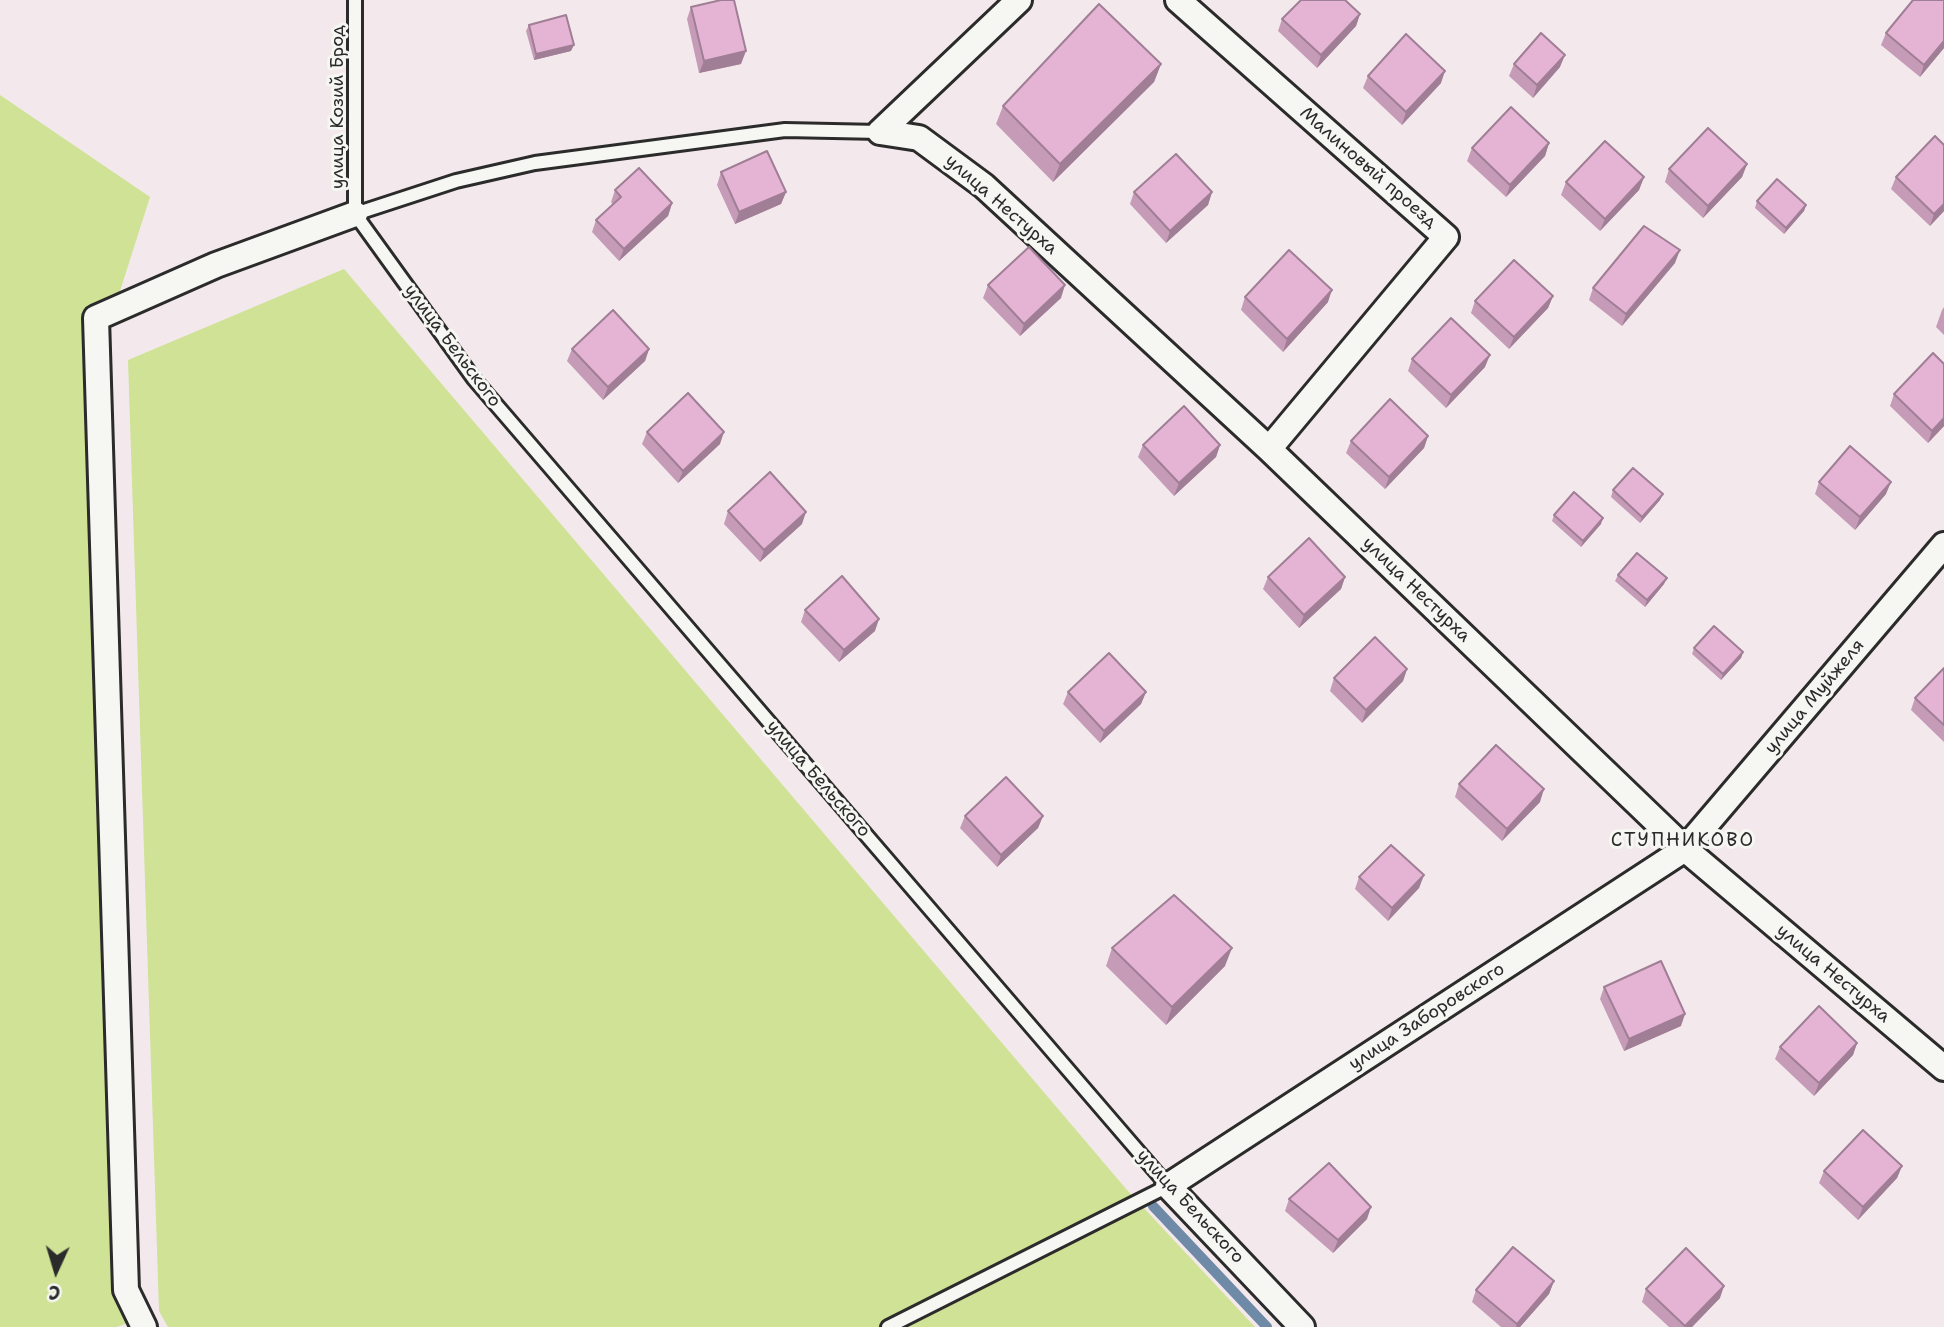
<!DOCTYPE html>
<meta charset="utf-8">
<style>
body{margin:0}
#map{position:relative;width:1944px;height:1327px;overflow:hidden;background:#f3e9ec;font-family:"Shantell Sans",sans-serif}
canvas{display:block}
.north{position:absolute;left:21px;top:1236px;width:70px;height:70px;-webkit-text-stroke:5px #f6f6f2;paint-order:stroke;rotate:184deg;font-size:19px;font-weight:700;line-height:28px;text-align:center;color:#2b2b2b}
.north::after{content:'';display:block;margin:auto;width:24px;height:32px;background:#2b2b2b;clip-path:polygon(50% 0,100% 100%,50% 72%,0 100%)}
</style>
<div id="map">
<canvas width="1944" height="1327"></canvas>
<div class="north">С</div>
</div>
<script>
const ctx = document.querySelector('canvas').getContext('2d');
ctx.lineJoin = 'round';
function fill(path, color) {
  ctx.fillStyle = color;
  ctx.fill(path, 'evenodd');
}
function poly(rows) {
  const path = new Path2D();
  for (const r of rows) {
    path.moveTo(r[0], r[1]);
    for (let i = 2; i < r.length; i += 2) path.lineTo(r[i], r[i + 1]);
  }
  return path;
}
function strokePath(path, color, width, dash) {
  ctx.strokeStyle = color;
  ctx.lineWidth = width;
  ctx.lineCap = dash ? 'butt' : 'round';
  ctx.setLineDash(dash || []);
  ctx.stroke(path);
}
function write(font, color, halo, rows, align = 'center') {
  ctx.font = font + ' "Shantell Sans",sans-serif';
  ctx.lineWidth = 6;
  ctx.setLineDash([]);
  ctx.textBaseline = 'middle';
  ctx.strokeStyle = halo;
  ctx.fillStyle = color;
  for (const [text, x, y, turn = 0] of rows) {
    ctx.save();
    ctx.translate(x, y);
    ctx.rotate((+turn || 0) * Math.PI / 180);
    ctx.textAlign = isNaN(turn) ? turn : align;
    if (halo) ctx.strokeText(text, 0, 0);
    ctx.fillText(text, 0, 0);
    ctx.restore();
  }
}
const green = poly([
 [0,95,150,197,113,313,96,346,137,1293,145,1316,117,1327,0,1327],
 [344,269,1127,1190,1255,1327,168,1327,159,1311,128,360]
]);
const stream = poly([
 [1153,1206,1267,1327]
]);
const lane = poly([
 [355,214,474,379,1168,1186,888,1327],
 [355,214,456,181,535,163,785,130,880,132],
 [355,214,355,0]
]);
const street = poly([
 [1178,0,1446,237,1269,449],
 [880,132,919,138,984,186,1269,449,1685,849,1944,1068],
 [880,132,1019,0],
 [144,1327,126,1290,96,318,216,265,355,214],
 [1302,1327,1168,1186,1685,849,1944,545]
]);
const wall = poly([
 [1944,0,1944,48,1920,77,1881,45,1886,33],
 [691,7,741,64,699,73,687,19],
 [1360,14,1356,26,1317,68,1278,31,1282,19],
 [529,25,571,51,534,60,526,31],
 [1161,64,1154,82,1053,182,996,124,1003,106],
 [1514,64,1560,67,1533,98,1509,76],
 [1368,76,1441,83,1402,125,1363,88],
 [1549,143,1545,156,1506,197,1467,161,1472,148],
 [1944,145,1944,211,1930,226,1891,189,1896,177],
 [1747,164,1742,177,1703,218,1665,182,1669,169],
 [721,172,786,192,781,204,735,224,717,185],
 [1644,177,1639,190,1600,231,1561,195,1566,182],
 [615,190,672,204,668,216,619,261,592,232,596,220,613,205,611,202],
 [1134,192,1212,192,1208,205,1166,243,1130,204],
 [1757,201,1806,205,1804,211,1784,234,1755,208],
 [1675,263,1622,326,1589,300,1593,288],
 [988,285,1061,298,1020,336,983,298],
 [1553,296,1548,308,1509,349,1471,313,1475,301],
 [1245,297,1328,302,1283,352,1241,310],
 [1944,307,1944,335,1936,327,1942,310],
 [572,349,649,349,645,361,603,400,567,361],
 [1412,359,1485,367,1446,408,1408,371],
 [1944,364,1944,426,1928,443,1890,406,1894,394],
 [647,432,720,444,678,483,642,444],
 [1428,436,1424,448,1385,489,1346,453,1351,441],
 [1143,445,1220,445,1216,457,1174,496,1138,457],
 [1819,482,1886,494,1855,530,1815,494],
 [1613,490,1660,500,1640,523,1611,497],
 [728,511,802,524,760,562,724,524],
 [1554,515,1601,524,1581,547,1552,521],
 [1618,575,1664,584,1645,607,1615,581],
 [1268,577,1345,577,1341,589,1299,628,1263,589],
 [805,610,875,631,839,662,801,622],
 [1694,648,1743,652,1741,658,1721,680,1692,654],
 [1944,668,1944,742,1911,710,1915,698],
 [1407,669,1403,681,1362,723,1330,691,1334,678],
 [1068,692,1146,692,1141,704,1100,743,1063,704],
 [1459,784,1540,802,1502,841,1455,797],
 [965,816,1043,816,1038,828,997,867,960,828],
 [1424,875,1419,888,1388,921,1355,889,1359,877],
 [1112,948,1225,966,1166,1025,1106,966],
 [1604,987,1681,1026,1624,1051,1600,999],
 [1857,1043,1853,1055,1814,1096,1775,1059,1780,1047],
 [1902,1166,1897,1178,1858,1220,1819,1183,1824,1171],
 [1289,1199,1367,1219,1333,1253,1285,1211],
 [1554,1281,1549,1294,1520,1327,1501,1327,1472,1302,1476,1290],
 [1646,1289,1720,1298,1692,1327,1669,1327,1642,1302]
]);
const shadedWall = poly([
 [1360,14,1356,26,1317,68,1321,55],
 [1944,41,1944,48,1920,77,1924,65],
 [574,45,571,51,534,60,536,54],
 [746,51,741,64,699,73,704,61],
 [1565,55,1560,67,1533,98,1537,85],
 [1161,64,1154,82,1053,182,1060,164],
 [1445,71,1441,83,1402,125,1406,112],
 [1549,143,1545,156,1506,197,1510,185],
 [1747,164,1742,177,1703,218,1708,206],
 [1644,177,1639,190,1600,231,1605,219],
 [786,192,781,204,735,224,739,212],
 [1212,192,1208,205,1166,243,1170,231],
 [672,203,668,216,619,261,624,249],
 [1944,204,1944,211,1930,226,1934,214],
 [1806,205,1804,211,1784,234,1786,228],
 [1680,250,1675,263,1622,326,1626,314],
 [1065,285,1061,298,1020,336,1024,324],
 [1332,290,1328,302,1283,352,1287,339],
 [1553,296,1548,308,1509,349,1514,337],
 [649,349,645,361,603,400,608,387],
 [1490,355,1485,367,1446,408,1451,395],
 [1944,418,1944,426,1928,443,1932,431],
 [724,432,720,444,678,483,683,471],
 [1428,436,1424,448,1385,489,1389,477],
 [1220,445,1216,457,1174,496,1179,483],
 [1891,482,1886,494,1855,530,1860,517],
 [1663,494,1660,500,1640,523,1642,517],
 [806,512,802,524,760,562,764,550],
 [1603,518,1601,524,1581,547,1583,541],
 [1345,577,1341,589,1299,628,1304,615],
 [1667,578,1664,584,1645,607,1647,600],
 [879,619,875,631,839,662,844,650],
 [1743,652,1741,658,1721,680,1723,674],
 [1407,669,1403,681,1362,723,1366,710],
 [1146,692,1141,704,1100,743,1104,731],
 [1544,789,1540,802,1502,841,1507,829],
 [1043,816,1038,828,997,867,1001,855],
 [1424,875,1419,888,1388,921,1392,908],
 [1232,948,1225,966,1166,1025,1172,1007],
 [1685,1014,1681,1026,1624,1051,1629,1039],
 [1857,1043,1853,1055,1814,1096,1819,1083],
 [1902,1166,1897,1178,1858,1220,1863,1207],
 [1371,1207,1367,1219,1333,1253,1338,1240],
 [1554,1281,1549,1294,1520,1327,1516,1327,1517,1324],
 [1724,1286,1720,1298,1692,1327,1685,1327]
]);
const building = poly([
 [721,0,734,0,746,51,704,61,691,7,721,0],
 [1301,0,1345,0,1360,14,1321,55,1282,19,1301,0],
 [1913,0,1944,0,1944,41,1924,65,1886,33,1913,0],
 [1099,4,1161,64,1060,164,1003,106,1099,4],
 [566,15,574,45,536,54,529,25,566,15],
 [1541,33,1565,55,1537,85,1514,64,1541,33],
 [1406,34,1445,71,1406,112,1368,76,1406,34],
 [1511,107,1549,143,1510,185,1472,148,1511,107],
 [1708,128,1747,164,1708,206,1669,169,1708,128],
 [1935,136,1944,145,1944,204,1934,214,1896,177,1935,136],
 [1605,141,1644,177,1605,219,1566,182,1605,141],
 [767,151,786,192,739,212,721,172,767,151],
 [1176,154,1212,192,1170,231,1134,192,1176,154],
 [639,168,672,203,624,249,596,220,621,197,615,190,639,168],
 [1777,179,1806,205,1786,228,1757,201,1777,179],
 [1644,226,1680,250,1626,314,1593,288,1644,226],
 [1029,247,1065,285,1024,324,988,285,1029,247],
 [1289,250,1332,290,1287,339,1245,297,1289,250],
 [1514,260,1553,296,1514,337,1475,301,1514,260],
 [613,310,649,349,608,387,572,349,613,310],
 [1451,318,1490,355,1451,395,1412,359,1451,318],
 [1933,353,1944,364,1944,418,1932,431,1894,394,1933,353],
 [688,393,724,432,683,471,647,432,688,393],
 [1390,399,1428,436,1389,477,1351,441,1390,399],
 [1184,406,1220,445,1179,483,1143,445,1184,406],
 [1850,446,1891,482,1860,517,1819,482,1850,446],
 [1633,468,1663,494,1642,517,1613,490,1633,468],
 [770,472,806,512,764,550,728,511,770,472],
 [1574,492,1603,518,1583,541,1554,515,1574,492],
 [1309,538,1345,577,1304,615,1268,577,1309,538],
 [1637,553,1667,578,1647,600,1618,575,1637,553],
 [842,576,879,619,844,650,805,610,842,576],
 [1714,626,1743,652,1723,674,1694,648,1714,626],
 [1375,637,1407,669,1366,710,1334,678,1375,637],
 [1109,653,1146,692,1104,731,1068,692,1109,653],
 [1944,668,1944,725,1915,698,1944,668],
 [1496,745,1544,789,1507,829,1459,784,1496,745],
 [1006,777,1043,816,1001,855,965,816,1006,777],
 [1391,845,1424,875,1392,908,1359,877,1391,845],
 [1174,895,1232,948,1172,1007,1112,948,1174,895],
 [1661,961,1685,1014,1629,1039,1604,987,1661,961],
 [1819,1006,1857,1043,1819,1083,1780,1047,1819,1006],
 [1863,1130,1902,1166,1863,1207,1824,1171,1863,1130],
 [1329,1163,1371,1207,1338,1240,1289,1199,1329,1163],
 [1513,1247,1554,1281,1517,1324,1476,1290,1513,1247],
 [1686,1248,1724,1286,1685,1326,1646,1289,1686,1248]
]);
const streetNames = [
 ["улица Козий Брод",338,107,-90],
 ["Малиновый проезд",1368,168,41],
 ["улица Нестурха",1001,205,41],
 ["улица Бельского",452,346,53],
 ["улица Нестурха",1416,590,44],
 ["улица Муйжеля",1815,697,-50],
 ["улица Бельского",818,779,49],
 ["улица Нестурха",1833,974,40],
 ["улица Заборовского",1427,1017,-33],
 ["улица Бельского",1190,1207,47]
];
const neighbourhoodNames = [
 ["СТУПНИКОВО",1683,841]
];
fill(green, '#cfe296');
strokePath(stream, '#6f8aa6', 10);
strokePath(lane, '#2b2b2b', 18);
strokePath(street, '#2b2b2b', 30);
strokePath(lane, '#f6f6f2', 12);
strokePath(street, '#f6f6f2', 24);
fill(wall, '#c59bb7');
fill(shadedWall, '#a07e95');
fill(building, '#e5b4d5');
strokePath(building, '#a07e95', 2);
write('18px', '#2b2b2b', '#f6f6f2', streetNames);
ctx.letterSpacing = '2px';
write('19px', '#2b2b2b', '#f6f6f2', neighbourhoodNames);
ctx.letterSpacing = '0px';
</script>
